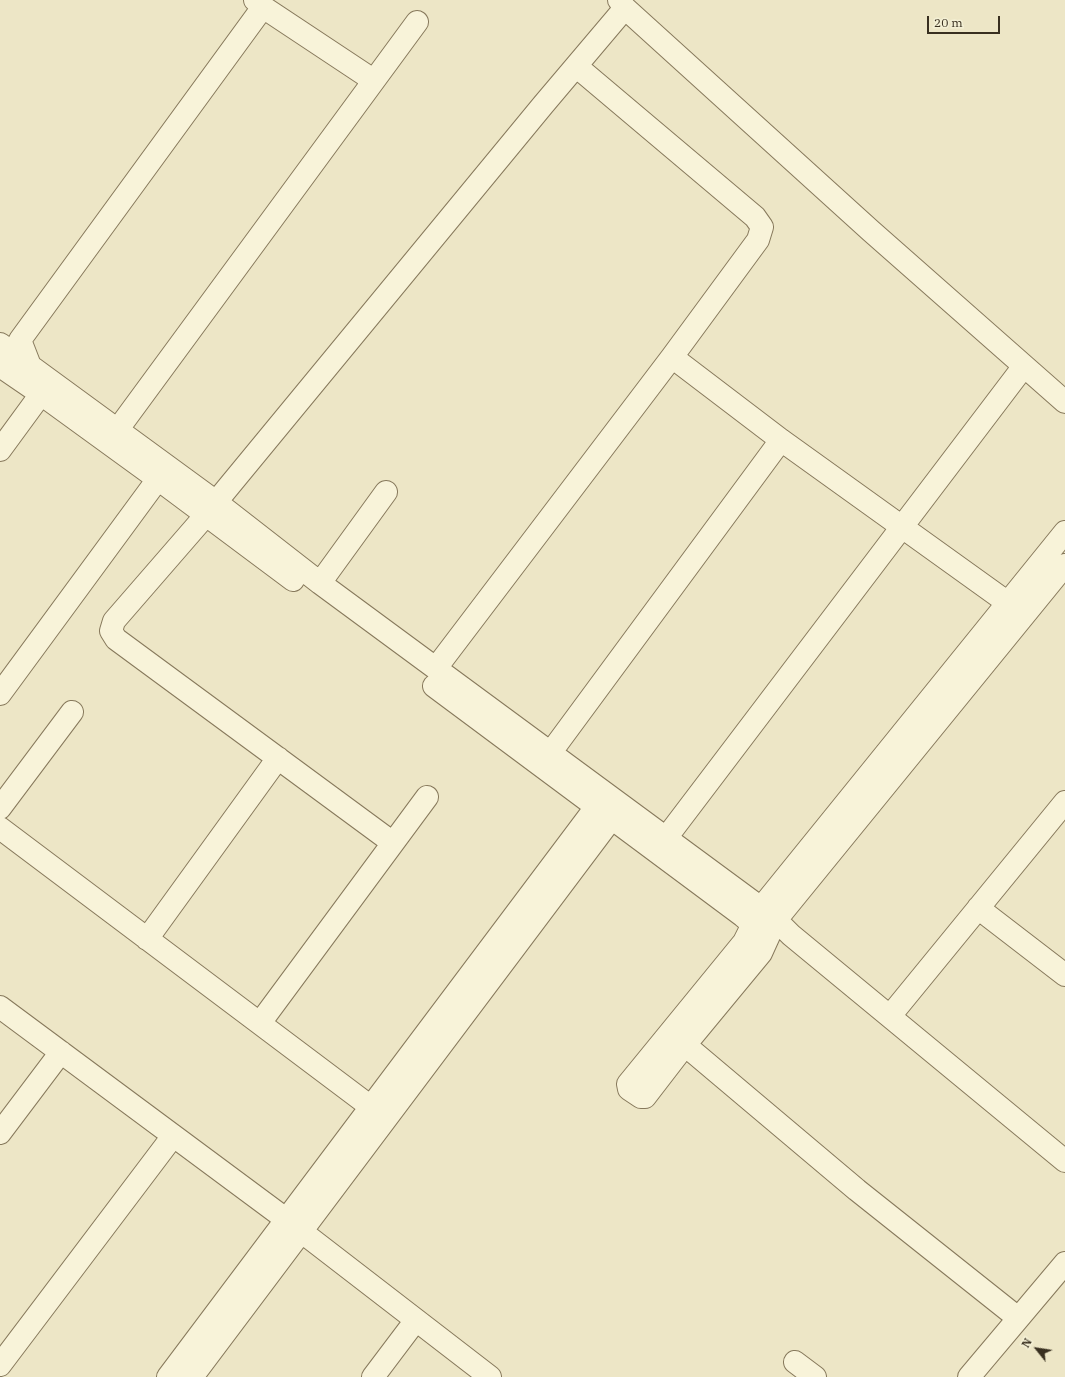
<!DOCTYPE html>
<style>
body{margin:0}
#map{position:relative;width:1065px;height:1377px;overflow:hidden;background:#ede6c6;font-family:"IBM Plex Serif",serif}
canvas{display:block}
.north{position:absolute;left:1017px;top:1329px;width:40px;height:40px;-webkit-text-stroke:3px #f4f0d5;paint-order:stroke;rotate:300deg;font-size:11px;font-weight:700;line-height:16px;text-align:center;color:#382f1f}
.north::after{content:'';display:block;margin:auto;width:14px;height:18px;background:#382f1f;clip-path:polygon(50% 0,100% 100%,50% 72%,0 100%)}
.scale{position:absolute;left:927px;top:16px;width:73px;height:18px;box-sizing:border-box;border:2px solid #382f1f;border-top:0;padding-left:5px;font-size:12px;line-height:14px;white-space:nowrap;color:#382f1f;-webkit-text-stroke:3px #f4f0d5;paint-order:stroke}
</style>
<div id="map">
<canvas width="1065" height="1377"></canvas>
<div class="north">N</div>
<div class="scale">20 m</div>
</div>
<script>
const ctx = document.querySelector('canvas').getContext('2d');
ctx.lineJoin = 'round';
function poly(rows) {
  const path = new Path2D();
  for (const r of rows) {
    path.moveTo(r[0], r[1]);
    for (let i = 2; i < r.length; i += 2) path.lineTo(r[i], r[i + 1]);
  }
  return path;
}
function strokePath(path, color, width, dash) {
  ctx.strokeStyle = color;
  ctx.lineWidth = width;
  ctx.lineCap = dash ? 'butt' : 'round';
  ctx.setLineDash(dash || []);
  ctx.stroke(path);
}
const minor = poly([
 [255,0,263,7,373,80],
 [619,0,625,8,871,231,1065,402],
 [0,344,216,502,320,583,761,908,776,920,791,935,1065,1161],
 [672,357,781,440,1008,603],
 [0,366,41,394,158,479,293,580],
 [118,429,417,22],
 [0,450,41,394,20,340,263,7],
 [216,502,543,105,625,8],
 [206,515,114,621,111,631,116,639,393,843],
 [1065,532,761,908,744,942,628,1084,629,1089,641,1097,645,1097,685,1045,761,953,776,920,1065,565],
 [320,583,386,492],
 [436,668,672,357,758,240,762,227,755,217,576,66],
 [434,686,743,916,763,933],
 [0,694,158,479],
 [551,752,781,440],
 [0,808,72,712],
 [0,828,371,1107],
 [666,838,1024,366],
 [978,908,1065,975],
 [147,939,278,758],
 [0,1007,287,1220],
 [890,1016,1065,802],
 [260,1023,427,797],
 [685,1045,857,1190,1018,1318],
 [0,1133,61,1052],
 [302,1232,490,1377],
 [795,1362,815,1377],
 [0,1365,173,1136],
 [168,1377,596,807],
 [192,1377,612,818],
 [373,1377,416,1320],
 [969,1377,1065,1263]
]);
strokePath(minor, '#87795c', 24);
strokePath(minor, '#f8f3d9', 22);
</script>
